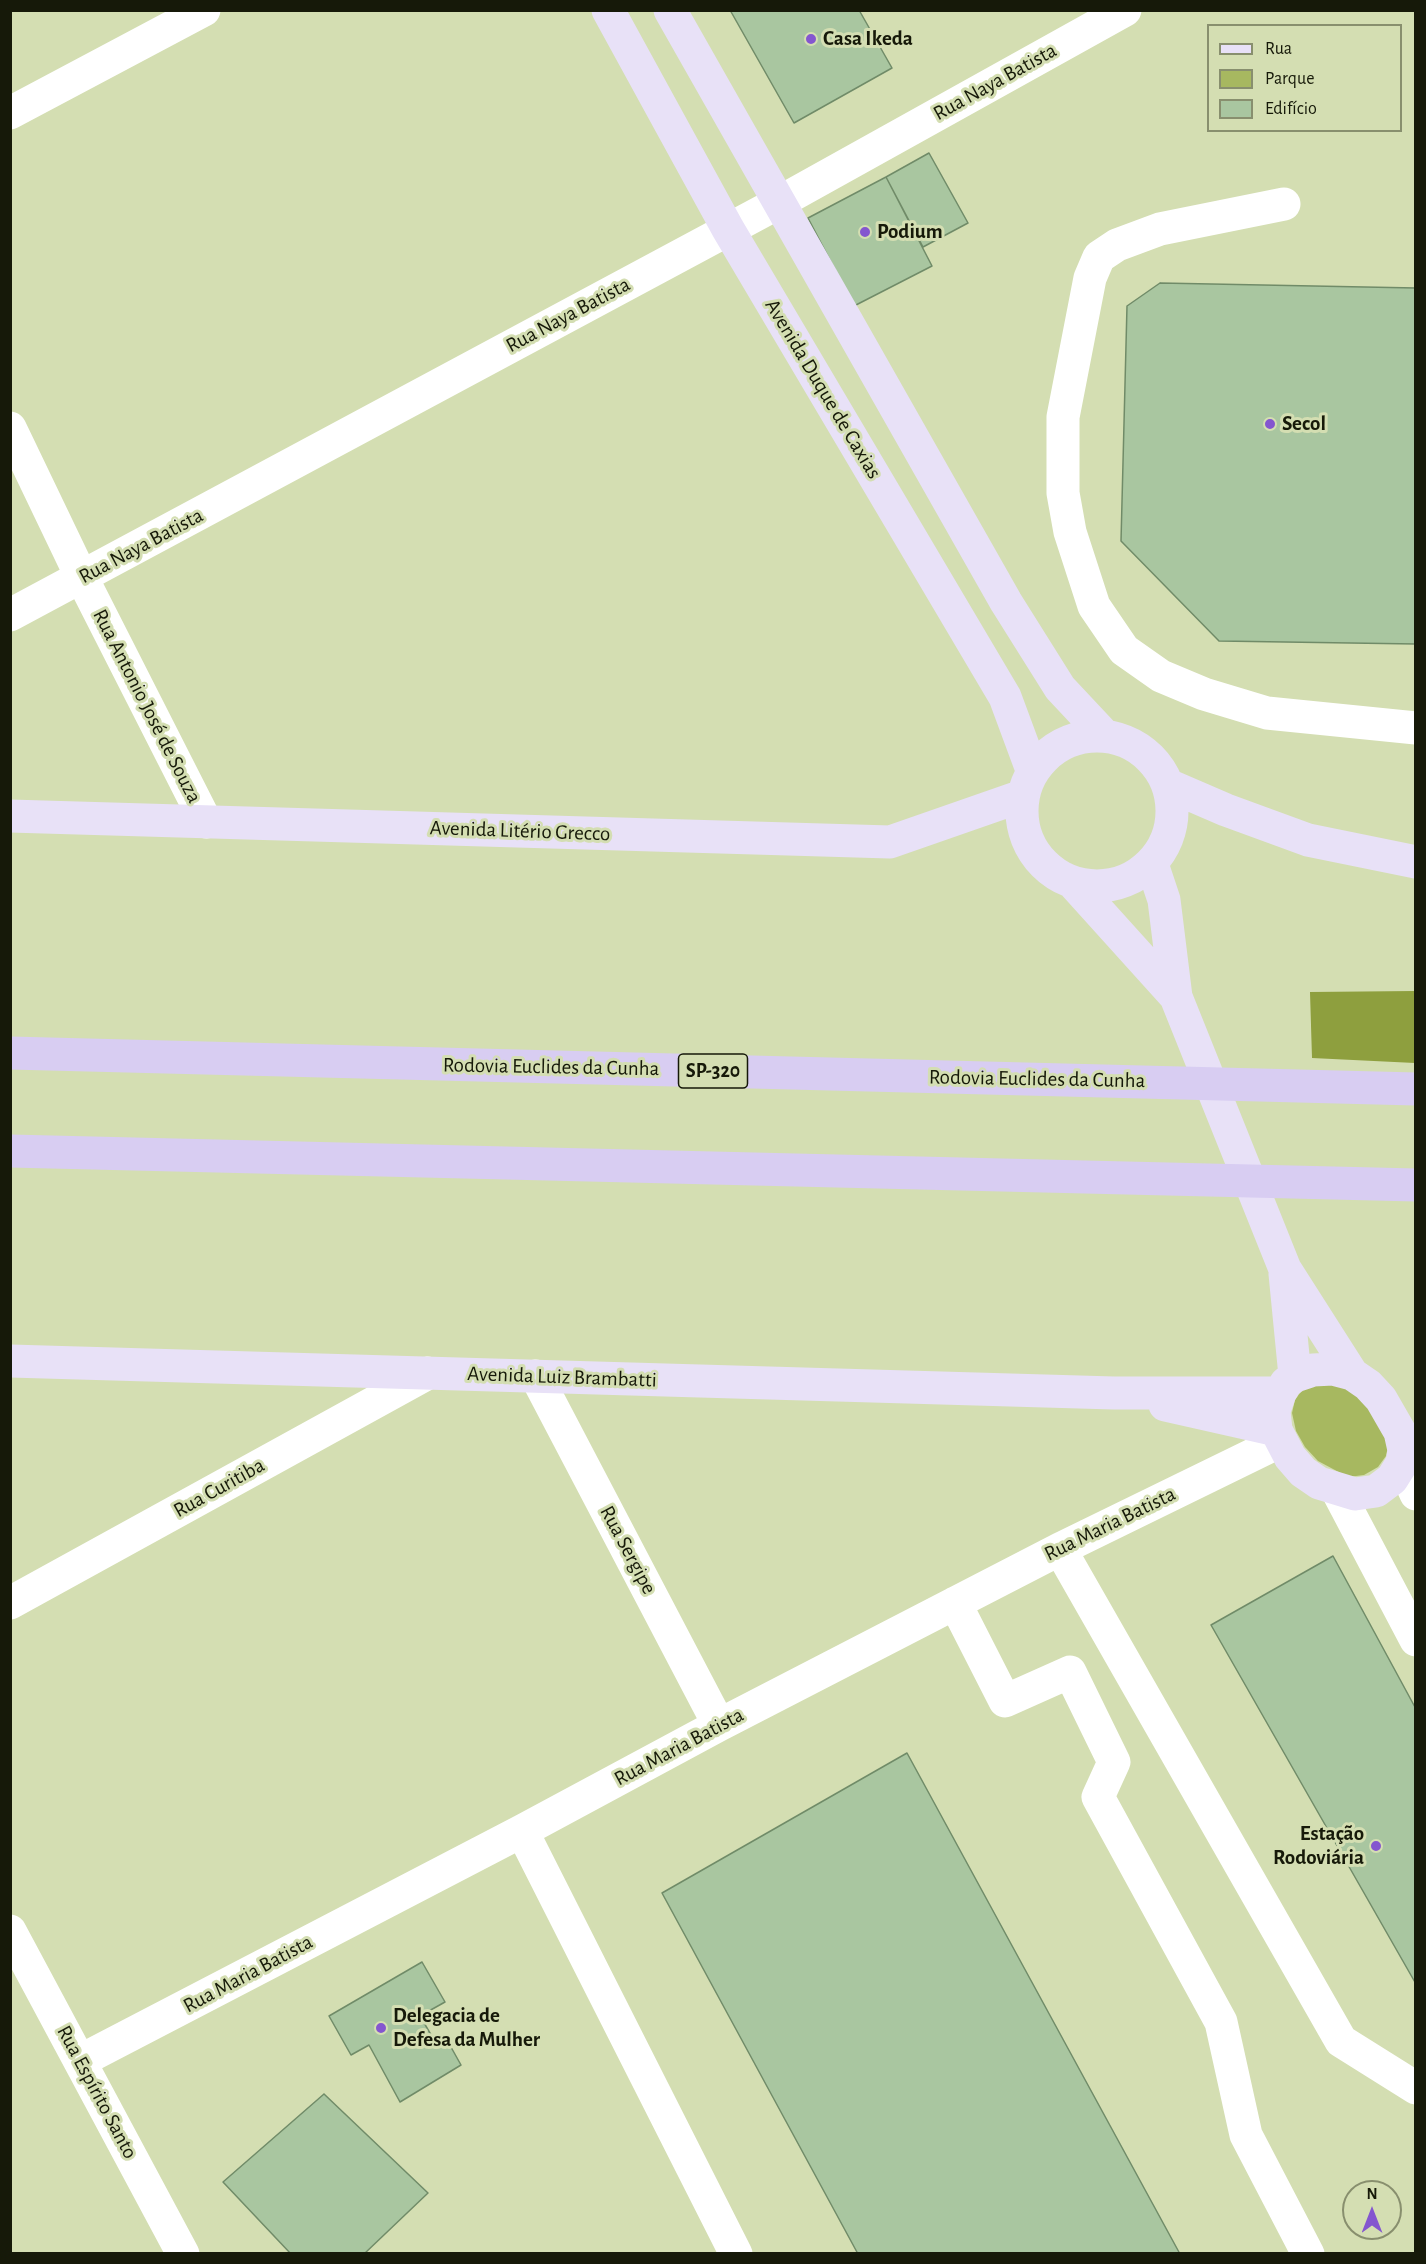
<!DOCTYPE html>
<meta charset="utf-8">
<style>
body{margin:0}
#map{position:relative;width:1426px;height:2264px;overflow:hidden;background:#d4deb2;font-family:"Alegreya Sans",sans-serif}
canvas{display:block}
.frame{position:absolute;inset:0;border:12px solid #161909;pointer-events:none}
.legend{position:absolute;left:1207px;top:24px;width:195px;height:108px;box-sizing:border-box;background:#d4deb2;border:2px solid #888f6e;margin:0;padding:8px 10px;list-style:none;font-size:18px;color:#161909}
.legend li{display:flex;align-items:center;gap:12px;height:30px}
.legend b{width:30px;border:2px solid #888f6e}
.north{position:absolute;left:1342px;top:2180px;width:60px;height:60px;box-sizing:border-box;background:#d4deb2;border:2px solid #888f6e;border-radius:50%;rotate:0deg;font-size:16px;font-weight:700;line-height:24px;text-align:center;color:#161909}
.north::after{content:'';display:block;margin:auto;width:21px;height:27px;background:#8456cf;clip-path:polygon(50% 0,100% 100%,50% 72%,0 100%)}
</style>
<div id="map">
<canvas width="1426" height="2264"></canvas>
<div class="frame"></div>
<ul class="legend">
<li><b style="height:8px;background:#e8e1f7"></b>Rua</li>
<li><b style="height:16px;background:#a7b860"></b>Parque</li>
<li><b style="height:16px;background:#a9c6a0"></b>Edifício</li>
</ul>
<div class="north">N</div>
</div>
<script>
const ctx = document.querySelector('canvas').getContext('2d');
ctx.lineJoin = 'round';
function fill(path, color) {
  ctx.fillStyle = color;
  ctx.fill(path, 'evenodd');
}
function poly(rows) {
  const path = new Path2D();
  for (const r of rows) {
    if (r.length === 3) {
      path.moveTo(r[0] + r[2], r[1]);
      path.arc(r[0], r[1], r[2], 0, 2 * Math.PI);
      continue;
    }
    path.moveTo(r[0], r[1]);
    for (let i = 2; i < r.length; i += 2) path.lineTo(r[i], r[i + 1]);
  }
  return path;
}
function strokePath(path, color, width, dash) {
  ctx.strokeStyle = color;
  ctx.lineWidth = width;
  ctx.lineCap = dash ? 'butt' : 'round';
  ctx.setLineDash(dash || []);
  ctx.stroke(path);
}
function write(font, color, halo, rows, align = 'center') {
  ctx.font = font + ' "Alegreya Sans",sans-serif';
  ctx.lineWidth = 6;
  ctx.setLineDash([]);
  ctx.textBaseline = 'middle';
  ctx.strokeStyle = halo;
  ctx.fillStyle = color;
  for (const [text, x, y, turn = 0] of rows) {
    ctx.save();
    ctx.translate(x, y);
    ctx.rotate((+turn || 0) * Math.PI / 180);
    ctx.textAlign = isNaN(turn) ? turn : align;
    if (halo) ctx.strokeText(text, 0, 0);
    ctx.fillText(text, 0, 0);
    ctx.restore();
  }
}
const green = poly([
 [1314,1382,1345,1386,1368,1405,1389,1441,1386,1456,1378,1467,1364,1475,1348,1477,1318,1461,1305,1447,1296,1431,1292,1413,1295,1400,1302,1390]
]);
const forest = poly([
 [1415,991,1415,1063,1312,1058,1310,992]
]);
const building = poly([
 [730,10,859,10,892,68,794,123,730,10],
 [929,153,968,223,923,247,886,177,929,153],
 [886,177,932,266,854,306,808,218,886,177],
 [1160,283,1416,288,1416,644,1219,641,1121,541,1127,306,1160,283],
 [1333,1556,1416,1709,1416,1984,1211,1625,1333,1556],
 [907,1753,1180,2254,858,2254,662,1893,907,1753],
 [422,1962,445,2002,420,2016,437,2045,447,2040,461,2065,400,2102,369,2045,351,2055,329,2016,422,1962],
 [324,2094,428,2193,364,2254,291,2254,223,2182,324,2094]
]);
const minor = poly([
 [10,113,204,10],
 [1284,204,1160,229,1117,245,1099,257,1090,278,1063,417,1063,493,1070,532,1094,606,1124,650,1161,676,1204,694,1267,713,1416,728],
 [10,428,82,578,206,822],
 [10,615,778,203,1125,10],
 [536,1376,719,1725],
 [1402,1463,1416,1494],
 [1337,1490,1416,1640],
 [1060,1549,1341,2041,1416,2088],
 [10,1603,428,1373],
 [955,1603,1005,1701,1070,1672,1114,1762,1098,1797,1221,2022,1246,2135,1308,2254],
 [522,1831,736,2254],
 [10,1931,183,2254],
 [80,2061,522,1831,719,1725,1060,1549,1281,1441]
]);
const major = poly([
 [608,10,728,229,1005,697,1032,770],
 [670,10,1006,602,1060,688,1105,736],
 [1097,811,75],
 [1168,785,1226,810,1308,840,1416,862],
 [10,816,890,842,1022,796],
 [1152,864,1164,900,1176,997,1285,1269,1352,1374],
 [1074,884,1176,997],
 [1285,1274,1295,1376],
 [10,1361,1114,1393,1280,1393],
 [1333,1369,1352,1374,1368,1385,1381,1399,1400,1432,1404,1450,1402,1463,1392,1479,1376,1491,1355,1494,1319,1483,1303,1472,1290,1457,1276,1430,1274,1411,1280,1393,1286,1383,1295,1376,1313,1370,1333,1369],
 [1165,1405,1276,1430]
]);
const highway = poly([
 [10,1053,1416,1089],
 [10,1151,1416,1185]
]);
const markers = [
 [811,39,6,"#8456cf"],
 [865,232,6,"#8456cf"],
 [1270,424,6,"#8456cf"],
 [1376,1846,6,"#8456cf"],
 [381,2028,6,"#8456cf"]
];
const shields = [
 [713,1071,69]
];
const shieldNames = [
 ["SP-320",713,1071]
];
const poiNames = [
 ["Casa Ikeda",823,39],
 ["Podium",877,232],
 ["Secol",1282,424],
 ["Estação",1364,1834,"right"],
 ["Rodoviária",1364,1858,"right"],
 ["Delegacia de",393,2016],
 ["Defesa da Mulher",393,2040]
];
const streetNames = [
 ["Rua Naya Batista",995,82,-29],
 ["Rua Naya Batista",568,315,-28],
 ["Avenida Duque de Caxias",823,389,59],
 ["Rua Naya Batista",141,546,-28],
 ["Rua Antonio José de Souza",147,706,63],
 ["Avenida Litério Grecco",520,831,2],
 ["Rodovia Euclides da Cunha",551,1067,1],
 ["Rodovia Euclides da Cunha",1037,1079,1],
 ["Avenida Luiz Brambatti",562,1377,2],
 ["Rua Curitiba",219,1488,-29],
 ["Rua Maria Batista",1110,1524,-26],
 ["Rua Sergipe",628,1550,62],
 ["Rua Maria Batista",679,1747,-28],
 ["Rua Maria Batista",248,1974,-28],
 ["Rua Espírito Santo",97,2092,62]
];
fill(green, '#a7b860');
fill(forest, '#8e9f3e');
fill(building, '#a9c6a0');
strokePath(building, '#708b68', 1.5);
strokePath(minor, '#fff', 33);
strokePath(major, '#e8e1f7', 33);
strokePath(highway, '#d8cdf2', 33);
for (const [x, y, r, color] of markers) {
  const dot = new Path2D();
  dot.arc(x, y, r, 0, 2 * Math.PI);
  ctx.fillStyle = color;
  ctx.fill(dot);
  strokePath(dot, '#d4deb2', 2);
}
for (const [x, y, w] of shields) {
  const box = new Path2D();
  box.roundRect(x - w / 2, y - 17, w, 34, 4.5);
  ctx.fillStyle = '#d4deb2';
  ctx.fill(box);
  strokePath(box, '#161909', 1.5);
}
write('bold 20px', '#161909', null, shieldNames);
write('bold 21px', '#161909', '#d4deb2', poiNames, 'left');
write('21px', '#161909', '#d4deb2', streetNames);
</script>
